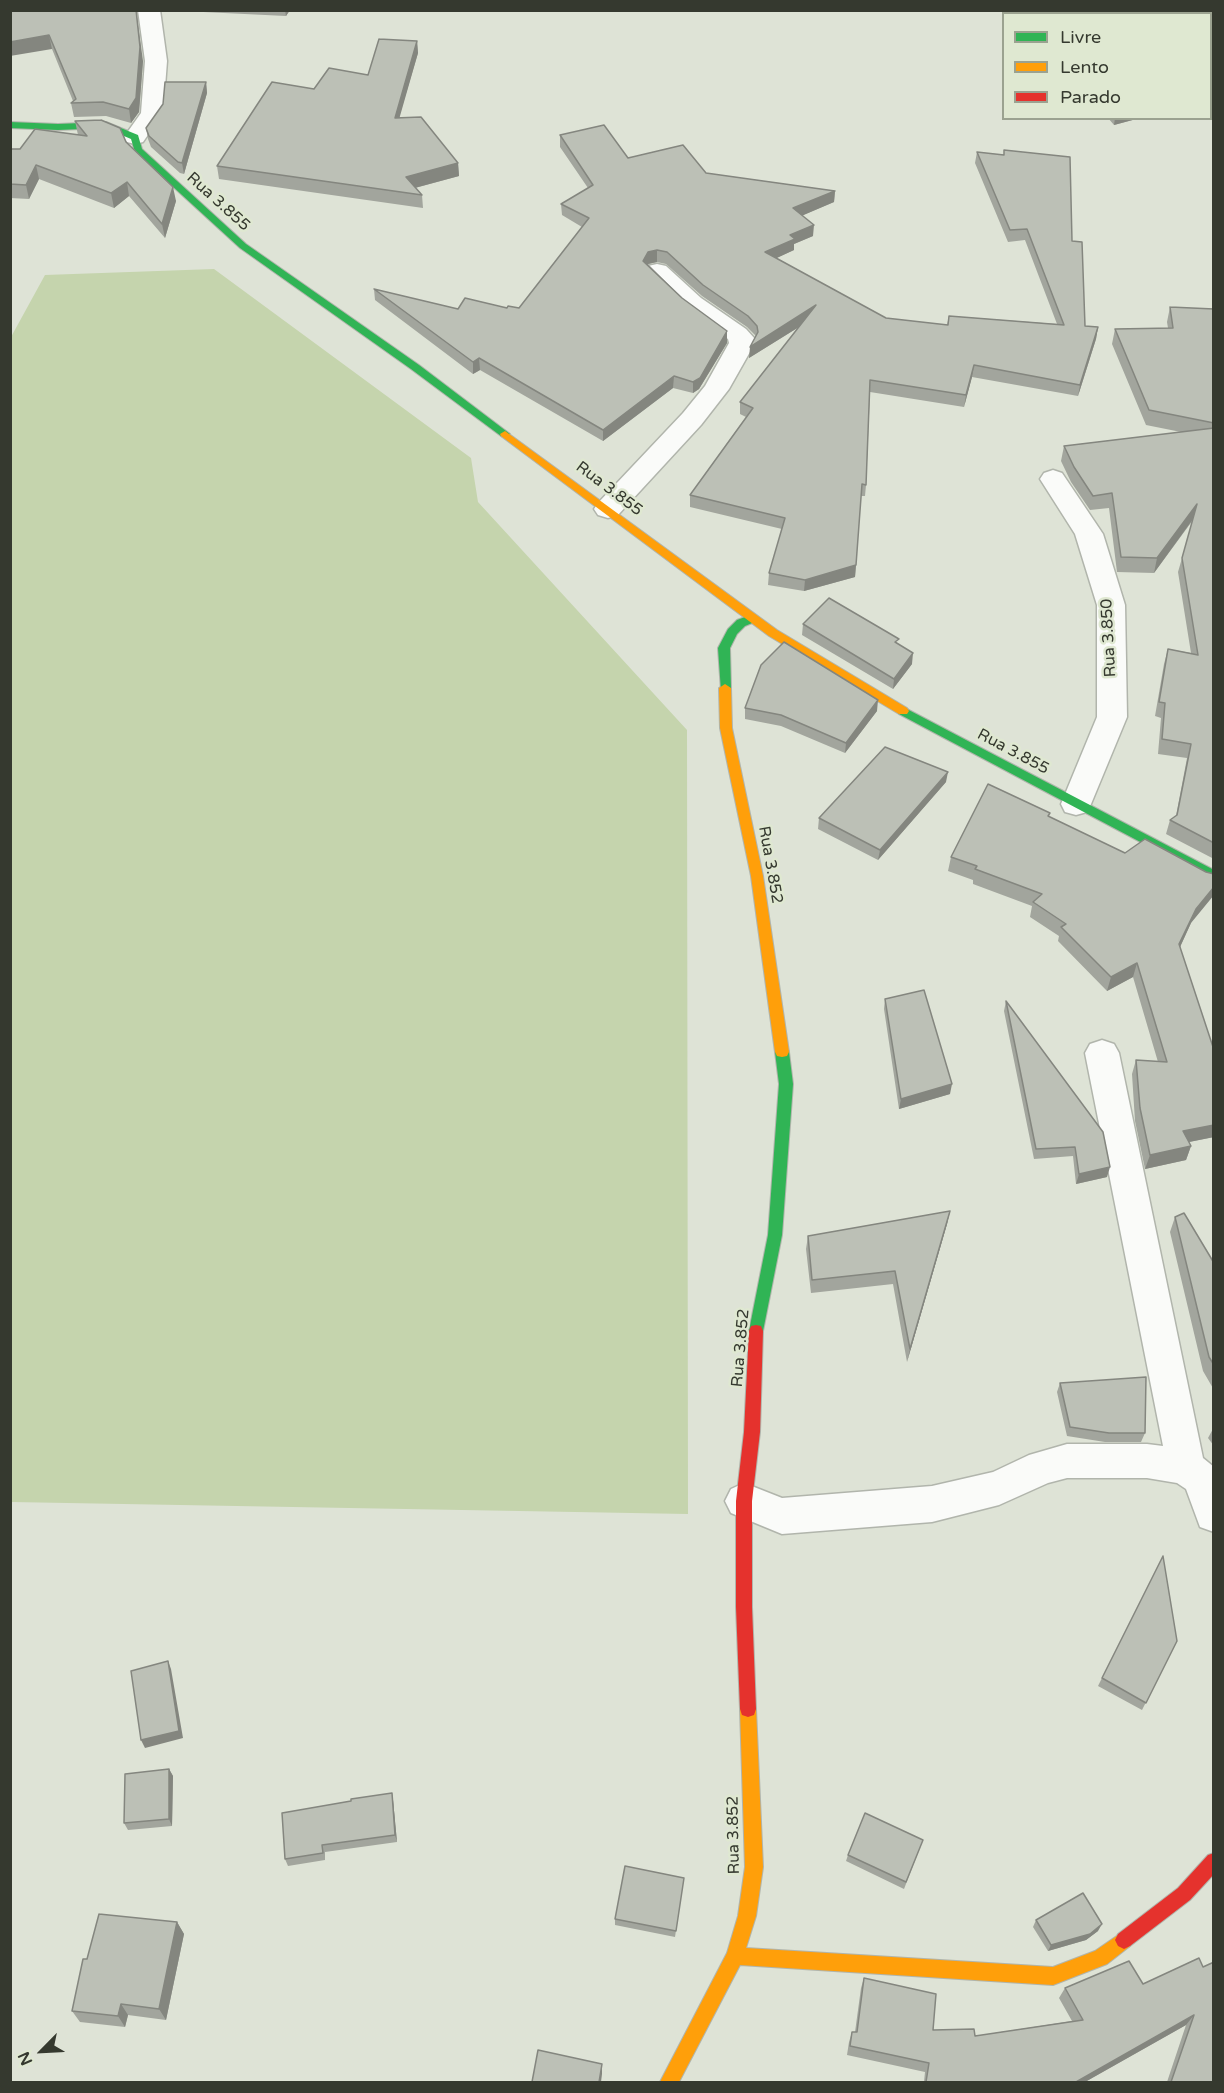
<!DOCTYPE html>
<style>
body{margin:0}
#map{position:relative;width:1224px;height:2093px;overflow:hidden;background:#dee3d6;font-family:"Varela Round",sans-serif}
canvas{display:block}
.frame{position:absolute;inset:0;border:12px solid #35392f;pointer-events:none}
.legend{position:absolute;left:1002px;top:12px;width:210px;height:108px;box-sizing:border-box;background:#dfe8d1;border:2px solid #9ba290;margin:0;padding:8px 10px;list-style:none;font-size:18px;color:#35392f}
.legend li{display:flex;align-items:center;gap:12px;height:30px}
.legend b{width:30px;border:2px solid #9ba290}
.north{position:absolute;left:12px;top:2021px;width:60px;height:60px;-webkit-text-stroke:4px #dfe8d1;paint-order:stroke;rotate:246deg;font-size:16px;font-weight:700;line-height:24px;text-align:center;color:#35392f}
.north::after{content:'';display:block;margin:auto;width:21px;height:27px;background:#35392f;clip-path:polygon(50% 0,100% 100%,50% 72%,0 100%)}
</style>
<div id="map">
<canvas width="1224" height="2093"></canvas>
<div class="frame"></div>
<ul class="legend">
<li><b style="height:8px;background:#30b455"></b>Livre</li>
<li><b style="height:8px;background:#ff9f0a"></b>Lento</li>
<li><b style="height:8px;background:#e5322d"></b>Parado</li>
</ul>
<div class="north">N</div>
</div>
<script>
const ctx = document.querySelector('canvas').getContext('2d');
ctx.lineJoin = 'round';
function fill(path, color) {
  ctx.fillStyle = color;
  ctx.fill(path, 'evenodd');
}
function poly(rows) {
  const path = new Path2D();
  for (const r of rows) {
    path.moveTo(r[0], r[1]);
    for (let i = 2; i < r.length; i += 2) path.lineTo(r[i], r[i + 1]);
  }
  return path;
}
function strokePath(path, color, width, dash) {
  ctx.strokeStyle = color;
  ctx.lineWidth = width;
  ctx.lineCap = dash ? 'butt' : 'round';
  ctx.setLineDash(dash || []);
  ctx.stroke(path);
}
function write(font, color, halo, rows, align = 'center') {
  ctx.font = font + ' "Varela Round",sans-serif';
  ctx.lineWidth = 5;
  ctx.setLineDash([]);
  ctx.textBaseline = 'middle';
  ctx.strokeStyle = halo;
  ctx.fillStyle = color;
  for (const [text, x, y, turn = 0] of rows) {
    ctx.save();
    ctx.translate(x, y);
    ctx.rotate((+turn || 0) * Math.PI / 180);
    ctx.textAlign = isNaN(turn) ? turn : align;
    if (halo) ctx.strokeText(text, 0, 0);
    ctx.fillText(text, 0, 0);
    ctx.restore();
  }
}
const green = poly([
 [214,269,471,458,478,502,687,730,688,1514,11,1502,11,337,45,275]
]);
const street = poly([
 [138,10,160,10,167,61,163,113,143,142,135,144,127,142,124,137,141,113,145,61,138,10],
 [657,264,666,266,701,298,746,329,755,339,755,343,729,389,701,425,618,515,608,518,598,515,594,509,598,503,683,413,705,386,729,343,728,339,683,308,648,276,645,271,648,266,657,264],
 [1053,470,1062,473,1103,534,1125,605,1127,717,1091,804,1087,812,1076,815,1065,812,1061,804,1097,717,1097,605,1075,534,1040,479,1044,473,1053,470],
 [1102,1040,1114,1044,1119,1053,1203,1458,1214,1467,1214,1532,1200,1527,1186,1489,1177,1483,1147,1478,1067,1478,1048,1483,999,1505,932,1522,782,1534,731,1513,725,1501,731,1489,744,1483,782,1498,932,1486,993,1472,1029,1455,1067,1444,1147,1444,1163,1446,1085,1053,1090,1044,1102,1040]
]);
const fast = poly([
 [10,122,58,124,106,122,138,135,142,149,246,244,419,365,510,434,505,437,501,436,411,369,240,248,135,152,131,139,105,128,58,130,10,128,10,122],
 [753,614,759,618,757,621,745,626,737,634,730,648,731,688,729,691,721,691,718,648,728,629,737,620,753,614],
 [903,707,1214,870,1214,881,899,714,897,711,899,708,903,707],
 [782,1047,787,1048,789,1052,793,1084,782,1235,763,1331,761,1336,756,1337,751,1336,749,1331,768,1235,779,1084,775,1052,777,1048,782,1047]
]);
const slow = poly([
 [505,431,777,630,907,708,909,711,907,714,899,714,769,636,501,436,500,434,505,431],
 [725,684,731,688,732,728,763,876,789,1052,787,1056,782,1057,777,1056,775,1052,751,876,720,728,719,688,725,684],
 [748,1701,754,1703,756,1709,763,1867,756,1916,746,1948,1053,1967,1095,1951,1124,1931,1130,1934,1133,1940,1130,1946,1107,1964,1053,1985,740,1965,679,2082,660,2082,727,1953,738,1916,745,1867,740,1709,742,1703,748,1701]
]);
const jam = poly([
 [756,1325,761,1326,763,1331,760,1432,752,1501,752,1607,756,1709,754,1715,748,1717,742,1715,740,1709,736,1607,736,1501,744,1432,749,1331,751,1326,756,1325],
 [1214,1853,1214,1874,1190,1900,1130,1946,1124,1949,1118,1946,1115,1940,1118,1934,1178,1888,1208,1855,1214,1853]
]);
const wall = poly([
 [10,10,143,61,139,112,131,123,106,116,74,117,71,103,73,101,52,49],
 [162,10,290,10,286,16],
 [1033,10,1214,10,1214,117,1210,114,1210,14,1035,14],
 [417,41,418,53,399,117,458,163,459,176,415,188,422,195,423,208,219,179,217,166,314,89,368,75],
 [206,82,207,93,184,174,180,173,151,147,148,139,146,128],
 [1108,118,1140,118,1114,125],
 [75,121,126,142,176,201,165,238,129,196,114,208,39,179,29,199,10,198,10,149,20,149,78,135],
 [560,135,628,158,706,173,835,191,834,202,803,215,813,236,794,244,794,250,776,258,886,318,947,325,949,316,1057,324,1025,240,1008,242,975,163,977,152,1072,241,1085,326,1098,327,1096,339,1078,396,972,377,964,407,870,392,866,485,865,496,861,496,855,577,804,591,768,585,769,573,782,529,690,507,690,495,746,417,740,414,740,402,799,327,749,358,756,336,747,327,702,296,666,264,657,262,648,264,727,343,699,389,693,393,673,388,603,441,480,370,473,374,375,300,374,289,458,309,519,308,582,227,562,215,561,204,588,188,560,147],
 [1170,307,1214,309,1214,859,1166,834,1170,820,1176,816,1187,758,1158,754,1161,718,1155,716,1164,664,1168,649,1191,653,1178,572,1193,520,1154,573,1117,572,1109,508,1090,510,1071,482,1061,461,1064,446,1181,432,1146,425,1112,344,1115,329,1168,328,1167,322],
 [803,624,912,664,893,689,802,635],
 [745,708,877,711,845,753,781,726,745,719],
 [946,782,878,860,818,829,819,818],
 [1049,817,1125,853,1206,872,1191,923,1180,947,1214,1050,1214,1137,1189,1142,1191,1146,1186,1160,1145,1169,1135,1121,1132,1074,1136,1060,1158,1062,1133,977,1107,991,1058,941,1059,936,1030,917,1032,906,973,884,973,880,948,871,951,857],
 [885,999,950,1094,899,1109,884,1009],
 [1006,1001,1107,1177,1076,1184,1073,1156,1034,1159,1004,1011],
 [950,1211,947,1224,907,1362,893,1284,811,1293,806,1249,808,1236],
 [1175,1217,1214,1263,1214,1390,1203,1371,1170,1232],
 [1060,1383,1145,1433,1141,1442,1105,1442,1067,1436,1057,1392],
 [1214,1427,1214,1446,1208,1438],
 [1163,1556,1177,1641,1142,1710,1098,1686],
 [169,1769,173,1776,172,1826,128,1830,124,1823],
 [392,1793,393,1800,397,1842,325,1852,325,1860,288,1866,285,1859],
 [923,1840,904,1889,846,1861,848,1855],
 [683,1884,675,1937,615,1925,615,1919],
 [1036,1920,1098,1931,1086,1940,1048,1951,1033,1927],
 [177,1922,184,1934,166,2020,128,2015,125,2027,80,2022,72,2011,87,1959],
 [1199,1958,1214,2082,1167,2082,1186,2025,1085,2082,924,2082,925,2072,847,2055,849,2042,852,2032,855,2032,861,1988,864,1978,933,2030,975,2036,1072,2021,1059,1998,1065,1988,1143,1984]
]);
const shadedWall = poly([
 [136,10,143,61,139,112,131,123,129,109],
 [285,10,290,10,286,16],
 [49,35,52,49,10,56,10,42],
 [417,41,418,53,396,130,395,118],
 [206,82,207,93,184,174,182,163],
 [1115,118,1140,118,1114,125],
 [458,163,459,176,407,190,406,177],
 [36,165,39,179,29,199,26,185],
 [127,182,129,196,114,208,111,193],
 [173,187,176,201,165,238,162,224],
 [835,191,834,202,792,220,793,208],
 [814,225,813,236,794,244,794,250,764,264,765,252,790,235],
 [657,250,657,262,648,264,643,272,643,261,648,252],
 [816,305,815,317,749,358,750,347],
 [1098,327,1096,339,1078,396,1080,385],
 [727,331,727,343,699,389,693,393,693,382],
 [479,358,480,370,473,374,473,362],
 [974,365,972,377,964,407,966,395],
 [674,376,673,388,603,441,603,430],
 [1197,504,1193,519,1154,573,1157,558],
 [856,565,855,577,804,591,805,580],
 [913,653,912,664,893,689,894,679],
 [878,700,877,711,845,753,846,743],
 [948,772,946,782,878,860,880,850],
 [1214,887,1214,895,1191,923,1175,958,1179,944,1196,909],
 [1137,963,1133,977,1107,991,1111,977],
 [952,1084,950,1094,899,1109,901,1099],
 [1214,1125,1214,1137,1179,1144,1183,1131],
 [1191,1146,1186,1160,1145,1169,1150,1155],
 [1110,1167,1107,1177,1076,1184,1079,1174],
 [950,1211,947,1224,907,1362,910,1349],
 [168,1661,171,1669,183,1738,145,1748,141,1740],
 [169,1769,173,1776,172,1826,169,1819],
 [392,1793,393,1800,397,1842,395,1835],
 [177,1922,184,1934,166,2020,159,2009],
 [1102,1924,1098,1931,1086,1940,1048,1951,1051,1945],
 [121,2004,128,2015,125,2027,118,2016],
 [1194,2015,1186,2025,1085,2082,1076,2082],
 [602,2064,602,2074,601,2082,599,2082]
]);
const building = poly([
 [10,10,136,10,140,47,136,98,129,109,103,102,71,103,76,99,49,35,10,42,10,10],
 [1047,10,1214,10,1214,99,1210,96,1210,14,1049,14,1047,10],
 [379,39,417,41,395,118,421,117,458,163,406,177,422,195,217,166,272,82,314,89,329,68,368,75,379,39],
 [165,82,206,82,182,163,178,162,149,136,146,128,163,104,165,82],
 [101,120,120,128,126,142,173,187,162,224,127,182,111,193,36,165,26,185,10,184,10,149,20,149,35,129,87,136,75,121,101,120],
 [604,125,628,158,683,145,706,173,835,191,793,208,814,225,790,235,795,239,765,252,886,318,948,325,949,316,1064,325,1027,229,1010,230,977,152,1004,155,1004,150,1070,157,1072,241,1082,242,1085,326,1098,327,1080,385,974,365,966,395,870,380,866,485,862,484,856,565,805,580,769,573,785,518,690,495,753,408,740,402,816,305,750,347,758,332,757,326,748,316,703,285,667,252,657,250,648,252,643,261,682,298,727,331,700,378,693,382,674,376,603,430,479,358,473,362,374,289,458,309,465,298,507,308,508,306,519,308,589,218,561,204,593,185,560,135,604,125],
 [1170,307,1214,309,1214,423,1149,410,1115,329,1173,328,1170,307],
 [1214,428,1214,843,1170,820,1177,815,1191,744,1162,739,1165,703,1159,702,1168,649,1198,655,1182,558,1197,504,1157,558,1121,557,1112,493,1093,496,1074,467,1064,446,1214,428],
 [829,598,899,639,895,642,913,653,894,679,803,624,829,598],
 [784,642,878,700,846,743,781,715,745,708,761,665,784,642],
 [885,747,948,772,880,850,819,818,885,747],
 [988,784,1050,813,1048,816,1125,853,1145,839,1206,872,1214,874,1214,887,1196,909,1179,944,1214,1050,1214,1125,1183,1131,1191,1146,1150,1155,1140,1108,1136,1060,1167,1062,1137,963,1111,977,1061,927,1066,924,1033,902,1042,894,975,869,977,866,951,857,988,784],
 [924,990,952,1084,901,1099,885,999,924,990],
 [1006,1001,1103,1132,1110,1167,1079,1174,1075,1147,1036,1149,1006,1001],
 [950,1211,910,1349,895,1271,812,1280,808,1236,950,1211],
 [1184,1213,1214,1263,1214,1365,1209,1357,1175,1217,1184,1213],
 [1146,1377,1145,1433,1109,1433,1070,1427,1060,1383,1146,1377],
 [1163,1556,1177,1641,1146,1703,1102,1678,1163,1556],
 [168,1661,179,1731,141,1740,131,1671,168,1661],
 [169,1769,169,1819,124,1823,125,1774,169,1769],
 [392,1793,395,1835,322,1845,323,1853,285,1859,282,1813,351,1801,351,1799,392,1793],
 [865,1813,923,1840,906,1882,848,1855,865,1813],
 [625,1866,684,1878,676,1931,615,1919,625,1866],
 [1083,1893,1102,1924,1090,1934,1051,1945,1036,1920,1083,1893],
 [99,1914,177,1922,159,2009,121,2004,118,2016,72,2011,83,1959,87,1959,99,1914],
 [1199,1958,1203,1967,1214,1962,1214,2082,1171,2082,1194,2015,1076,2082,926,2082,929,2063,850,2046,852,2032,857,2032,864,1978,936,1994,933,2030,974,2029,975,2036,1083,2020,1065,1988,1129,1961,1143,1984,1199,1958],
 [538,2050,602,2064,599,2082,532,2082,538,2050]
]);
const streetNames = [
 ["Rua 3.855",218,202,42],
 ["Rua 3.855",609,489,37],
 ["Rua 3.850",1109,638,-93],
 ["Rua 3.855",1013,752,28],
 ["Rua 3.852",770,865,80],
 ["Rua 3.852",741,1348,-85],
 ["Rua 3.852",734,1835,-91]
];
fill(green, '#c5d4ad');
strokePath(street, '#b1b5ac', 3);
strokePath(fast, '#b1b5ac', 2);
strokePath(slow, '#b1b5ac', 2);
strokePath(jam, '#b1b5ac', 2);
fill(street, '#fafbf9');
fill(fast, '#30b455');
fill(slow, '#ff9f0a');
fill(jam, '#e5322d');
fill(wall, '#a2a59d');
fill(shadedWall, '#84867f');
fill(building, '#bcc0b6');
strokePath(building, '#84867f', 1.5);
write('16px', '#35392f', '#dfe8d1', streetNames);
</script>
